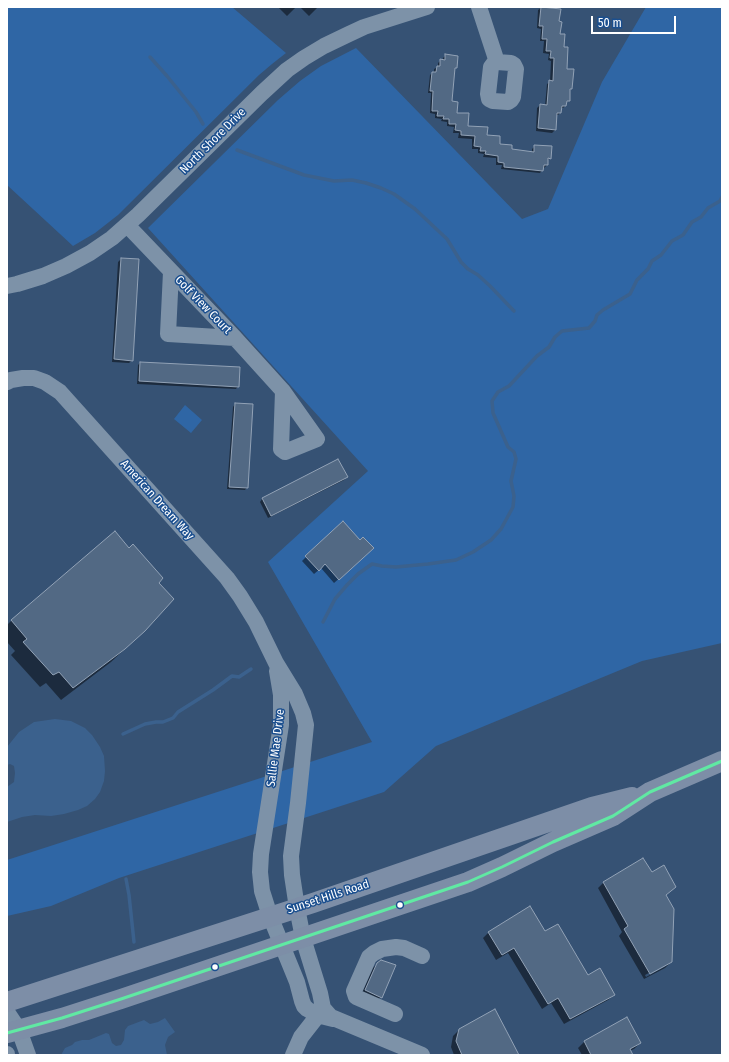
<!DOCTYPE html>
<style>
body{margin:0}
#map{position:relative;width:729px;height:1062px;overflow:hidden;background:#365274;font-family:"Fira Sans Condensed",sans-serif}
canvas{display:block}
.frame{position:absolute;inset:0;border:8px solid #fff;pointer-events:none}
.scale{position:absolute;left:591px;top:16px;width:85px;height:18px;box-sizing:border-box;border:2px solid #fff;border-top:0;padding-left:5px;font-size:12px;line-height:14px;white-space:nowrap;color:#fff;-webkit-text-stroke:3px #1b4f8f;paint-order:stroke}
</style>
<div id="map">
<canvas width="729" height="1062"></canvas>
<div class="frame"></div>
<div class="scale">50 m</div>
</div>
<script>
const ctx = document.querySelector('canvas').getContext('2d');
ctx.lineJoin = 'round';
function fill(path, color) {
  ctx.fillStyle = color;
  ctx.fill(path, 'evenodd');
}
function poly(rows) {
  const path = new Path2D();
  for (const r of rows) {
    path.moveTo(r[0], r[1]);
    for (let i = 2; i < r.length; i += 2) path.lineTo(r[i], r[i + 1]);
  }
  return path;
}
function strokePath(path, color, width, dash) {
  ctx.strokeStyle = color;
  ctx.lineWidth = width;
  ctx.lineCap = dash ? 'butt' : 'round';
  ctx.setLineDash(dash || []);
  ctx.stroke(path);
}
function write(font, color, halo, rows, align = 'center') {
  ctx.font = font + ' "Fira Sans Condensed",sans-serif';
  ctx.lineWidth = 3;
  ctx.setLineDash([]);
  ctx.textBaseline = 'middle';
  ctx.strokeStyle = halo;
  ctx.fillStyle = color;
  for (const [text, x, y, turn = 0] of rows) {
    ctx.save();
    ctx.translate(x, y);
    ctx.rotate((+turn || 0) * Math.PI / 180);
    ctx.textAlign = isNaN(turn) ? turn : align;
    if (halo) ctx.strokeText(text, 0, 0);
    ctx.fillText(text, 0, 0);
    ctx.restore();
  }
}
const green = poly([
 [7,7,232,7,286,53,272,64,259,75,118,215,95,233,73,246,7,185],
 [646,7,722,7,722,643,642,661,436,746,384,792,119,878,51,906,7,916,7,860,372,742,268,562,368,471,148,228,278,100,300,81,321,66,356,48,522,219,548,209,602,82],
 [185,405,202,420,191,433,174,419]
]);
const water = poly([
 [55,719,71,721,85,728,92,735,100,747,104,756,105,771,104,781,100,792,95,799,87,806,78,810,64,814,51,816,35,815,22,817,7,822,7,787,14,782,15,773,14,766,10,764,7,765,7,747,19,732,34,722],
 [165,1018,175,1032,168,1037,165,1045,167,1055,61,1055,65,1048,72,1045,75,1042,82,1040,89,1040,106,1033,109,1034,112,1043,116,1046,121,1045,124,1040,125,1030,128,1026,144,1020,150,1024,158,1022]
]);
const shadow = poly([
 [278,7,296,7,287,16],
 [300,7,318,7,309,16],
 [541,8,558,22,559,35,563,47,565,70,571,89,569,91,569,100,565,104,565,106,563,108,561,108,560,113,558,115,556,115,555,130,552,133,536,131,537,108,540,105,545,106,547,84,550,82,551,61,548,60,549,54,543,53,544,41,540,41,541,29,537,28,538,10],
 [446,55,456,67,454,70,451,102,456,114,467,127,486,136,498,145,511,150,532,153,532,149,535,146,550,158,547,161,547,165,544,168,543,167,542,170,540,173,501,169,502,165,496,165,496,158,483,157,484,154,478,153,478,149,472,149,472,139,458,138,459,133,453,133,454,127,447,126,447,122,441,121,442,119,435,118,435,114,430,113,431,93,428,93,430,75,432,73,434,73,434,69,438,67,438,63,441,60,443,61,443,58],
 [121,259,132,360,129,363,112,362,118,262],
 [140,363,238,386,236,389,137,384,138,365],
 [235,404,247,487,245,490,227,489,233,407],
 [338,460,346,477,344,480,268,518,260,502,262,499],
 [368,553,334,583,321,568,314,574,302,561,306,557],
 [158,583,131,643,111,662,61,700,46,683,40,687,11,655,15,651,7,642,7,625,12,620],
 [651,873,675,887,665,896,671,962,665,968,644,979,619,936,622,932,598,888,604,882],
 [666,964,666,966,646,977,645,975],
 [489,932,545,932,588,976,614,995,608,1000,564,1024,551,1003,542,1009,508,953,496,960,483,938],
 [377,964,381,997,376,1001,361,995,373,968],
 [626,1018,640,1043,634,1049,629,1051,632,1055,582,1055,578,1048,584,1042],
 [459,1030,518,1055,454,1055,451,1047,453,1036]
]);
const stream = poly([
 [150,57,167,76,196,112,203,124],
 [237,150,304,175,334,181,352,180,366,183,381,188,394,194,415,209,447,239,461,262,468,269,478,275,490,286,514,311],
 [323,622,335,599,347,585,358,574,372,564,382,566,396,567,428,564,456,560,473,552,491,540,501,529,513,507,514,496,511,481,516,459,514,452,508,447,493,413,492,401,498,392,509,386,537,356,549,347,555,337,562,331,589,328,595,321,597,315,603,310,630,294,637,280,648,269,652,261,661,255,672,241,683,235,692,222,701,217,708,208,720,201,722,197],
 [123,734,145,724,156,722,163,722,173,718,178,712,213,690,232,676,239,677,251,669],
 [126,879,129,895,134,942]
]);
const building = poly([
 [541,7,561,9,559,21,562,22,560,34,565,34,564,47,568,47,567,69,574,69,572,89,570,89,570,101,567,101,566,106,562,106,561,113,557,113,556,130,538,128,540,104,547,105,549,80,553,81,554,58,550,58,551,51,546,51,547,39,542,39,543,26,539,26,541,7],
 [445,54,458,56,457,68,455,68,452,101,458,102,457,113,469,113,468,126,488,127,487,135,500,136,500,144,512,145,512,149,534,152,534,145,552,146,551,159,548,158,548,165,544,165,543,171,504,167,504,163,498,162,498,156,485,154,486,151,480,151,481,147,474,146,475,136,461,135,461,131,455,130,456,124,449,124,449,119,443,119,444,116,437,116,438,111,432,111,433,91,430,91,432,72,436,72,437,66,440,66,440,59,445,60,445,54],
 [121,258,139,259,133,361,114,359,121,258],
 [140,362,240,367,239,387,139,381,140,362],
 [235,403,253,404,248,488,229,487,235,403],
 [338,459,348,477,271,516,262,498,338,459],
 [343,521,360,540,363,537,374,548,339,580,325,564,319,571,305,556,343,521],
 [115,531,129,548,133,544,163,578,159,583,174,599,145,631,125,649,73,688,59,672,53,675,23,642,27,639,11,620,115,531],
 [643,858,652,872,664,865,676,887,666,895,674,909,672,962,650,974,624,929,628,926,603,882,643,858],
 [530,906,545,931,558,924,588,975,600,968,615,995,570,1019,558,998,548,1004,514,948,502,955,488,932,530,906],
 [381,960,396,965,382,998,365,990,377,963,381,960],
 [495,1009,519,1055,462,1055,456,1041,459,1029,495,1009],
 [627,1017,641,1043,630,1049,633,1055,591,1055,584,1041,627,1017]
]);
const minor = poly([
 [479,7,497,62],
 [497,62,511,63,514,65,516,69,513,97,511,100,508,102,493,101,489,99,488,94,491,67,494,63,497,62],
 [127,225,235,338,283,391,317,439,285,452,281,449,283,391],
 [171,272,168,334,235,338],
 [7,286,17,284,43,276,66,266,90,253,112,238,138,215,262,93,287,70,304,58,324,46,349,34,364,27,427,7],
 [7,382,11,380,23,378,34,378,45,382,60,392,227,578,240,596,256,622,276,663,295,694,303,713,306,725,298,803,291,856,292,875,297,908,303,938,320,993,323,1008,331,1017,422,1055],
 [277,671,281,695,281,725,261,854,260,872,262,891,270,916,297,982,302,1001,304,1006,307,1009,317,1015,333,1019],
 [7,1012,19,1030,28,1055],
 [395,1014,356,997,354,991,369,957,374,953,382,949,396,947,404,948,422,956],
 [7,1054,7,1055],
 [293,1055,301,1037,319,1014,321,1007]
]);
const major = poly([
 [7,1002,313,903,592,807,632,797],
 [7,1033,62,1018,121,999,468,882,502,867,553,842,613,816,650,792,722,761]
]);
const bus1 = poly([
 [7,1033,62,1018,121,999,468,882,502,867,553,842,613,816,650,792,722,761]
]);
const markers = [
 [400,905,3.5,"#fff"],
 [215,967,3.5,"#fff"]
];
const streetNames = [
 ["North Shore Drive",213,141,-45],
 ["Golf View Court",203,305,46],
 ["American Dream Way",157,500,48],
 ["Sallie Mae Drive",276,748,-83],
 ["Sunset Hills Road",328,897,-18]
];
fill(green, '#2f66a5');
fill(water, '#3b618d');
fill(shadow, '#0007');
strokePath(stream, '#3b618d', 3.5);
fill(building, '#526984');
strokePath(building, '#92a2b6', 1);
strokePath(minor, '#7d92a8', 16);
strokePath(major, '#7d8ea7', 20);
strokePath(bus1, '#60e9a3', 3);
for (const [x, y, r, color] of markers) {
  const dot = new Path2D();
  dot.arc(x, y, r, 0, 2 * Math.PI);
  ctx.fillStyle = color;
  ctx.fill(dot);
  strokePath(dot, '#1b4f8f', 1.5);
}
write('12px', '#fff', '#1b4f8f', streetNames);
</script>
